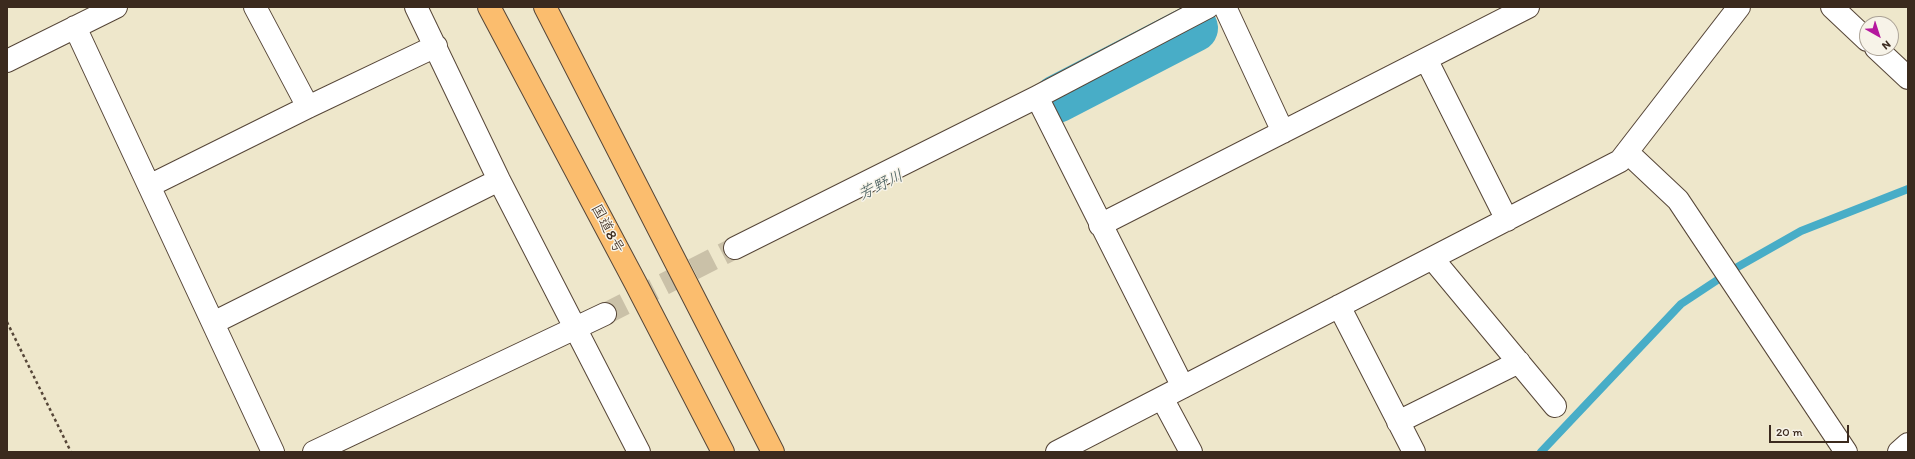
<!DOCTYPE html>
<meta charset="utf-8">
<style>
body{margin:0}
#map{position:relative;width:1915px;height:459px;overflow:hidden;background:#eee7cb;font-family:Itim,sans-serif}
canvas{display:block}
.frame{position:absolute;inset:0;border:8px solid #3b2a1e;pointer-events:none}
.north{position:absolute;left:1859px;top:16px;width:40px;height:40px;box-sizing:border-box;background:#f7f3e8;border:1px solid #aca397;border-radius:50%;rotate:141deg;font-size:11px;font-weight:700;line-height:16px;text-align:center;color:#3b2a1e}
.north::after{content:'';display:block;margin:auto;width:14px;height:18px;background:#b5179e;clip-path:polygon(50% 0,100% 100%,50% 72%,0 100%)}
.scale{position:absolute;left:1769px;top:425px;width:80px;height:18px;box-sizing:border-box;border:2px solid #3b2a1e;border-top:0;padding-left:5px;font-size:12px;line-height:14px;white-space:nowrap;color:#3b2a1e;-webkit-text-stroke:3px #f7f3e8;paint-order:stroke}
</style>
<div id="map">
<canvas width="1915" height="459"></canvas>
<div class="frame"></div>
<div class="north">N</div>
<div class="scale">20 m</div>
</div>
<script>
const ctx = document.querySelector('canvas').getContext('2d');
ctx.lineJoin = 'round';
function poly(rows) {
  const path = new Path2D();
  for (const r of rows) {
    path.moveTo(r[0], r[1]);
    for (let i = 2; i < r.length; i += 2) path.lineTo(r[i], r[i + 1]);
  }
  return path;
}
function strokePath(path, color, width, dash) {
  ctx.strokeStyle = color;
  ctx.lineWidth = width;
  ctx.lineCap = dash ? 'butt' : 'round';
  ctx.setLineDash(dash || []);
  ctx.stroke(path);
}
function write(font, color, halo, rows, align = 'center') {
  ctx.font = font + ' Itim,"Klee One",sans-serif';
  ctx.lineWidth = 3;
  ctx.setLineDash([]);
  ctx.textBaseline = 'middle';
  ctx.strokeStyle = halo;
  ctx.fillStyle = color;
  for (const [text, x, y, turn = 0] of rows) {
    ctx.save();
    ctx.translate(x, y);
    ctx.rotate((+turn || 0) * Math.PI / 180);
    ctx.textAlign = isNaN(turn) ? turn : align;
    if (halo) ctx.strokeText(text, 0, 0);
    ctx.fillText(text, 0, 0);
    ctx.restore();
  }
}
const stream = poly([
 [1541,452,1681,304,1734,269,1801,231,1908,189]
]);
const river = poly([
 [1057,99,1194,28]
]);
const minorTunnel = poly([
 [605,314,735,248]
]);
const path = poly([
 [7,322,71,452]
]);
const minor = poly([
 [255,7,308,107],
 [416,7,499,180,639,452],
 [1225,7,1283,132],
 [1832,7,1867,40],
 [75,27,273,452],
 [1876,48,1908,78],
 [1426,59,1507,220],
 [7,61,116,7],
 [1037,97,1183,387],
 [1627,152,1678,200,1846,452],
 [149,186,308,107,436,46],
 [1100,225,1528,7],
 [735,248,1037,97,1208,7],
 [1432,258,1555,406],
 [1339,306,1414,452],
 [213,323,499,180],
 [1162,398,1191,452],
 [1398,422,1519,362],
 [314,452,605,314],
 [1057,452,1620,161,1739,7],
 [1899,452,1908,444]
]);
const highway = poly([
 [489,7,635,282,723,452],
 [545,7,773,452]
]);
const streetNames = [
 ["国道8号",607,229,62]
];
const waterNames = [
 ["芳野川",881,186,-26]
];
strokePath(stream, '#48adc7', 8);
strokePath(river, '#48adc7', 48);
strokePath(minorTunnel, '#cac1a8', 22, [22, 11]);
strokePath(minor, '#564638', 24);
strokePath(highway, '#564638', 24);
strokePath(path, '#564638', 2.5, [3, 3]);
strokePath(minor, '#fff', 22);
strokePath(highway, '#fbbd6e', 22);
write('15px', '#3b2a1e', '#f7f3e8', streetNames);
write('italic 16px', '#405859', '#f7f3e8', waterNames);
</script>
